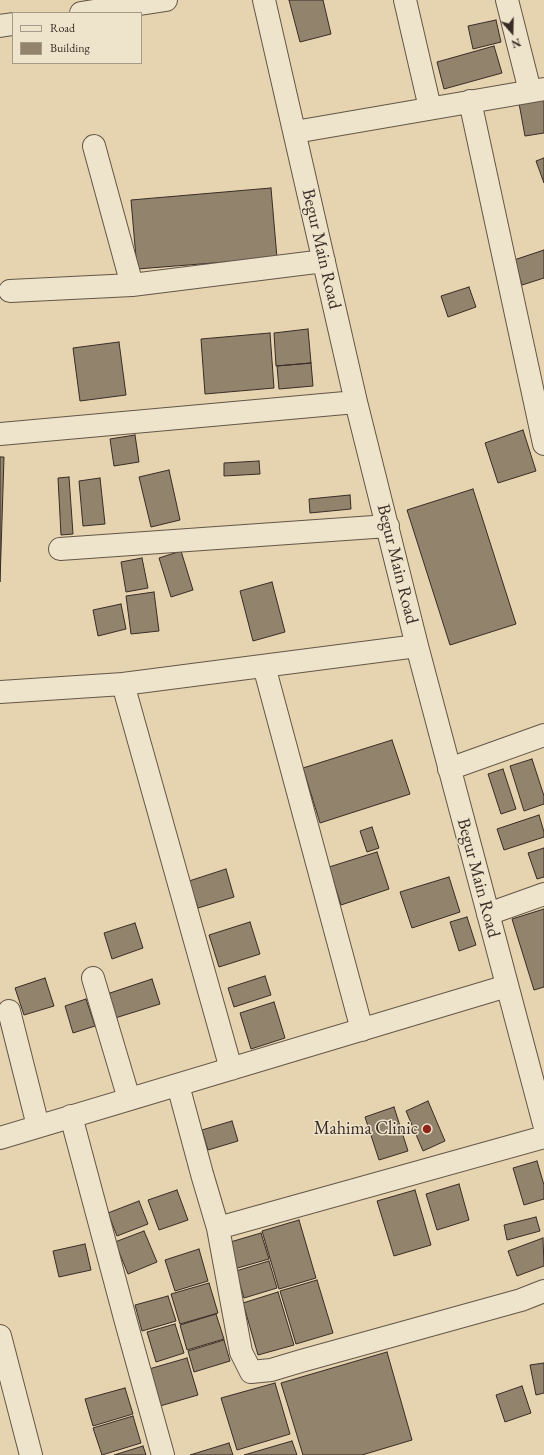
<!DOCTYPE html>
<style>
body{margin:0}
#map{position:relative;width:544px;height:1455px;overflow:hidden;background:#e5d4af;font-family:"EB Garamond",serif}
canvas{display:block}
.legend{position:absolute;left:12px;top:12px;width:130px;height:52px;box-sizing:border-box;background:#eee3cb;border:1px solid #a69a89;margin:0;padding:5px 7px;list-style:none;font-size:12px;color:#392c26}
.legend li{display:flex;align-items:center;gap:8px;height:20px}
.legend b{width:20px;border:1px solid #a69a89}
.north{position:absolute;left:492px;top:12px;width:40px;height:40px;-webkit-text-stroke:3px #eee3cb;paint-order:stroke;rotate:160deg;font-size:11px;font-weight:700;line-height:16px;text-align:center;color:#392c26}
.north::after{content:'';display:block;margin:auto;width:14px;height:18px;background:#392c26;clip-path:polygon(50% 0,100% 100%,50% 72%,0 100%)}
</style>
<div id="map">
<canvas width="544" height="1455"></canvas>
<ul class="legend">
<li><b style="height:5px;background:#eee3cb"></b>Road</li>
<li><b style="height:11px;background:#92836d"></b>Building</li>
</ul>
<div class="north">N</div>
</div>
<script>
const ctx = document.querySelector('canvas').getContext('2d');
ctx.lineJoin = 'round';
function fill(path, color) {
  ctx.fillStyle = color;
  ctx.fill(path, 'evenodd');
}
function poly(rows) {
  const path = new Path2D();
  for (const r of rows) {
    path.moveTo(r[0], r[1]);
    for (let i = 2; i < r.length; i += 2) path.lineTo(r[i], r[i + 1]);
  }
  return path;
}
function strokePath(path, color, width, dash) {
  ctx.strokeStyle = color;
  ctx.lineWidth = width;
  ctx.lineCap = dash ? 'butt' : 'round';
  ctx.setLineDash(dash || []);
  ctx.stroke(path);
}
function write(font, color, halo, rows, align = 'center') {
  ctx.font = font + ' "EB Garamond",serif';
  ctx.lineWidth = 3;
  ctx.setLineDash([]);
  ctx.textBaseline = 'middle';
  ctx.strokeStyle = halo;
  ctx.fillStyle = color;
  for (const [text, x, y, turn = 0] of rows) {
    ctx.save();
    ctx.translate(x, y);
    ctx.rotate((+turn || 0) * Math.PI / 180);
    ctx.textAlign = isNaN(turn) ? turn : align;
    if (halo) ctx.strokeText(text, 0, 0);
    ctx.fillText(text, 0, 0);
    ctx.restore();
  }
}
const building = poly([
 [289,0,323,0,331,34,300,42,289,0],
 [496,20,501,42,473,49,468,26,496,20],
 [494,46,502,73,444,89,437,62,494,46],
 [544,93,544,133,525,136,518,98,544,93],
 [544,158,544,183,536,161,544,158],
 [271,188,277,258,137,269,131,200,271,188],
 [544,250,544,278,522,285,514,260,544,250],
 [469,287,476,307,448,317,441,296,469,287],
 [308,329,311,363,276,366,274,333,308,329],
 [270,333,274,388,205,394,201,339,270,333],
 [119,342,126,395,80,401,73,348,119,342],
 [311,363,313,386,279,389,277,366,311,363],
 [523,430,536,471,498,483,485,443,523,430],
 [135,435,139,462,114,466,110,439,135,435],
 [0,457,4,457,0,582,0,457],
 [259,461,260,474,224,476,224,463,259,461],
 [169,470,180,520,151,527,139,477,169,470],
 [69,477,73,534,61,535,58,478,69,477],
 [100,478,105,524,83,526,79,481,100,478],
 [473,489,516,624,450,645,407,510,473,489],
 [350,495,351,509,310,513,309,499,350,495],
 [181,551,193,590,171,597,159,558,181,551],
 [142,558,148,588,126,592,121,562,142,558],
 [272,582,285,632,253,641,240,591,272,582],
 [154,592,159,631,131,634,126,596,154,592],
 [121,604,126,629,98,636,93,610,121,604],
 [392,740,410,794,320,823,303,768,392,740],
 [532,759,544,796,544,804,524,811,510,766,532,759],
 [503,769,516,809,501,814,488,774,503,769],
 [539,815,544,832,544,837,504,850,497,829,539,815],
 [372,827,379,848,367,852,360,831,372,827],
 [544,848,544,877,537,879,528,853,544,848],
 [377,852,389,889,341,905,329,867,377,852],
 [226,869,234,897,198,908,189,881,226,869],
 [449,877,460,912,412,928,400,892,449,877],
 [544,909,544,987,534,990,512,919,544,909],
 [467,917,476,945,459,951,450,922,467,917],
 [250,922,260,954,219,967,209,935,250,922],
 [135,923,143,948,112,959,104,933,135,923],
 [265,976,271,995,234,1007,228,988,265,976],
 [45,978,54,1006,24,1015,15,988,45,978],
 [152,979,160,1004,112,1019,104,995,152,979],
 [86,999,95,1026,73,1033,65,1006,86,999],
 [274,1002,285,1038,251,1049,240,1013,274,1002],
 [428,1101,445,1141,423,1151,406,1111,428,1101],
 [394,1107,408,1151,379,1160,365,1117,394,1107],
 [232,1121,238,1141,208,1150,202,1130,232,1121],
 [537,1161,544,1185,544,1199,524,1205,513,1168,537,1161],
 [459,1184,469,1220,437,1230,426,1194,459,1184],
 [177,1190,188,1220,159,1230,148,1200,177,1190],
 [415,1190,431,1245,394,1256,377,1201,415,1190],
 [139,1201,148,1224,117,1236,108,1213,139,1201],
 [536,1217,540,1231,507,1240,504,1225,536,1217],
 [299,1220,316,1278,279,1289,262,1231,299,1220],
 [144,1231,157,1262,128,1274,115,1242,144,1231],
 [261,1233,269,1259,234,1269,227,1243,261,1233],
 [543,1238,544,1266,517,1276,508,1251,543,1238],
 [85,1244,91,1270,59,1277,53,1251,85,1244],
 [199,1249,208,1281,175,1291,165,1260,199,1249],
 [269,1261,277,1288,244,1298,236,1271,269,1261],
 [317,1280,333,1333,296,1344,280,1291,317,1280],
 [209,1283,218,1313,180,1324,171,1294,209,1283],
 [278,1292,294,1345,258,1355,243,1303,278,1292],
 [168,1296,176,1321,142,1331,135,1305,168,1296],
 [216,1314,224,1339,187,1350,180,1325,216,1314],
 [175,1324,184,1353,156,1362,147,1332,175,1324],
 [224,1340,230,1361,194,1372,188,1351,224,1340],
 [387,1352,412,1440,362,1455,303,1455,281,1383,387,1352],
 [187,1358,198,1395,160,1406,149,1369,187,1358],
 [544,1363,544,1393,536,1395,530,1365,544,1363],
 [275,1383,290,1434,237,1450,221,1398,275,1383],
 [522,1386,531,1413,505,1422,496,1395,522,1386],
 [125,1388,133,1414,93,1426,85,1399,125,1388],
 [133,1416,141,1443,102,1455,93,1428,133,1416],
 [292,1441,297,1455,244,1455,292,1441],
 [229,1443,233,1455,190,1455,229,1443],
 [143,1446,146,1455,114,1455,143,1446]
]);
const minor = poly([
 [264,0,356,402,417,646,544,1124],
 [405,0,430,108],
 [507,0,530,91],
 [81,13,166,0],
 [0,26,13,24],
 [470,101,544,444],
 [295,132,544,89],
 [94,146,132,285],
 [10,291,132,285,324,261],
 [0,434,356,402],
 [60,549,388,526],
 [264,666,362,1030],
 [0,692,123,684],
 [449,769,544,735],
 [488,914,544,894],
 [93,978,129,1099],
 [9,1011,38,1126],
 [231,1069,123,684,417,646],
 [178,1085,202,1174,218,1228,241,1352,251,1372,271,1370,301,1361,521,1300,544,1291],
 [71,1116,126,1322,163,1455],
 [0,1138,507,986],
 [218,1228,544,1137],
 [0,1336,31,1455]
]);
const markers = [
 [427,1129,5,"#8f2418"]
];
const streetNames = [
 ["Begur Main Road",321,249,77],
 ["Begur Main Road",397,564,76],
 ["Begur Main Road",478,878,75]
];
const poiNames = [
 ["Mahima Clinic",418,1129]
];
fill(building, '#92836d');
strokePath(building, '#392c26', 1);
strokePath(minor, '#645648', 24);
strokePath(minor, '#eee3cb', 22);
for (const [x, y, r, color] of markers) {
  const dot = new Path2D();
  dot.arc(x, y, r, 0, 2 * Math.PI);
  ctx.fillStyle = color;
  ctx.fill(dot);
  strokePath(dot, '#eee3cb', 1.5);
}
write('18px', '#392c26', '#eee3cb', streetNames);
write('18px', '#392c26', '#eee3cb', poiNames, 'right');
</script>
